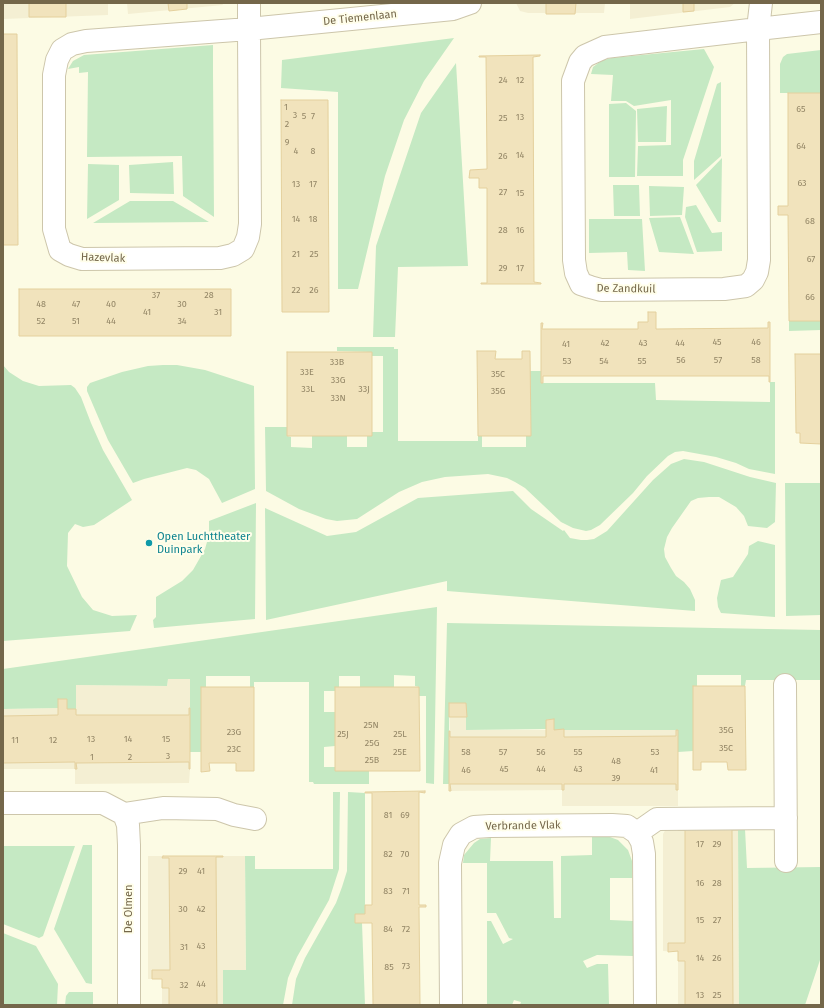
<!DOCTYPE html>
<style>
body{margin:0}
#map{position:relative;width:824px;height:1008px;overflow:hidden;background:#fcfbe4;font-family:"Fira Sans",sans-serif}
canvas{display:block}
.frame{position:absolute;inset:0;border:4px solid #74674a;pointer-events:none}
</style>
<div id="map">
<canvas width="824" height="1008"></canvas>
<div class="frame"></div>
</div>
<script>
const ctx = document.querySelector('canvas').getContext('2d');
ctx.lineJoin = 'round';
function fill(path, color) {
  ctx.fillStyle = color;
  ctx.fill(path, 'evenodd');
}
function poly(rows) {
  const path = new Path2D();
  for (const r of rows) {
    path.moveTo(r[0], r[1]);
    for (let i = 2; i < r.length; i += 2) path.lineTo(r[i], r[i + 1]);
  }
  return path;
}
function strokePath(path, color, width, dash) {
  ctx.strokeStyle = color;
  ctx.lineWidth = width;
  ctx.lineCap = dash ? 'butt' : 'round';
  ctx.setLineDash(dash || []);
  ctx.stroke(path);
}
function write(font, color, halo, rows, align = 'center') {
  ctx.font = font + ' "Fira Sans",sans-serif';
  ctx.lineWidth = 4;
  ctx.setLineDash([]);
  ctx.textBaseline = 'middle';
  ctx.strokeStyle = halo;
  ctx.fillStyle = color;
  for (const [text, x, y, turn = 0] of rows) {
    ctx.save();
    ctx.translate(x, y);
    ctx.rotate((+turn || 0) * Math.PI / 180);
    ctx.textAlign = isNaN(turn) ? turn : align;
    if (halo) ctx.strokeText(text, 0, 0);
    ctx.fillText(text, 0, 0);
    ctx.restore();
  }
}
const residential = poly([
 [3,3,108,3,108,15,3,19],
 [127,3,222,3,223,5,128,14],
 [516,3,605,3,604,13,528,13,520,11],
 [630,3,735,3,730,7,630,19],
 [168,679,190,679,190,769,189,783,75,784,75,769,3,769,3,709,58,708,58,699,67,699,76,709,76,685,167,686],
 [449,703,466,703,466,730,678,730,678,806,562,806,562,790,449,791,450,731],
 [738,828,739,1005,678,1005,678,952,663,951,663,834,666,829],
 [148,856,245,856,246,971,223,970,223,1005,162,1005,162,979,148,979]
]);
const green = poly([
 [454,38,424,81,404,120,385,176,358,289,338,289,338,92,281,88,282,60],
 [213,45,213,72,214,217,183,196,182,156,87,157,88,72,79,73,79,67,68,69,73,61,84,55],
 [704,49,714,67,683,160,683,176,637,176,638,146,671,145,671,100,634,106,626,101,611,101,613,75,591,74,593,67,601,61,611,58],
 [821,50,821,93,780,93,780,64,783,57,787,54],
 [456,63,468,266,398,267,395,337,373,337,376,246,421,113],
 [721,82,721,156,694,180,694,161,717,84],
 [626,103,636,111,635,177,609,177,609,104],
 [667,106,666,142,638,142,637,109],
 [722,158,721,222,718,222,696,185],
 [173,162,174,194,130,193,129,165],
 [88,164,119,165,119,200,87,219],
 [613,185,639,185,640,216,614,216],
 [649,186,684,187,682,215,650,216],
 [130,201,173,201,209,222,93,223],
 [696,205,712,233,722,232,722,251,697,252,685,217,686,207],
 [680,217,694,254,659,252,649,218],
 [589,219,642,219,645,271,628,270,627,252,589,253],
 [789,321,821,321,821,330,789,331],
 [337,347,394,347,394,349,398,349,398,441,478,441,478,436,482,436,482,447,526,447,526,436,531,435,530,371,541,371,542,383,655,383,656,400,770,402,770,382,775,382,775,474,749,469,736,463,716,457,683,451,675,452,668,456,647,476,633,493,600,525,591,530,586,531,573,528,561,522,525,488,515,482,507,478,488,474,445,477,422,482,399,492,357,519,337,521,326,519,299,509,266,491,265,427,287,427,287,436,291,437,291,447,312,448,312,436,347,436,347,447,367,447,367,436,372,436,372,432,383,432,383,356,372,356,371,352,337,351],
 [3,365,9,372,23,381,39,386,71,385,75,388,81,397,91,423,103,450,132,500,94,525,83,527,75,524,68,533,67,566,82,597,93,610,112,616,137,615,130,631,3,641],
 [163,365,177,365,205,370,254,386,255,489,222,503,209,479,196,470,187,468,144,479,133,483,108,440,87,391,87,387,90,383,122,372,148,366],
 [684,459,704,462,750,477,776,483,775,522,767,528,748,526,744,516,736,507,719,497,709,497,698,498,691,501,672,528,667,537,664,549,665,557,671,568,676,576,684,582,690,589,695,600,695,611,447,591,447,581,266,620,265,508,327,536,356,532,418,498,513,491,531,509,563,531,564,530,570,538,581,540,587,540,594,539,607,531,653,480,671,464],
 [785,483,821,483,821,615,786,616],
 [256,503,255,619,154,628,153,620,156,617,156,597,182,581,193,570,205,549,209,535,209,521],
 [758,541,775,545,775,617,721,613,718,607,717,598,721,580,733,577,748,554,749,546],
 [437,607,434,784,426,783,426,696,419,696,419,687,415,686,415,676,394,675,394,687,360,687,360,676,339,676,339,687,335,687,335,691,324,691,324,712,335,712,335,746,324,747,324,767,335,767,335,771,369,771,369,784,314,784,313,782,309,782,309,682,254,682,254,687,250,687,250,676,206,676,206,687,201,687,201,752,190,752,190,679,168,679,167,686,76,685,76,709,67,709,67,699,58,699,58,708,3,709,3,669],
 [447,623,821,630,821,680,746,680,745,686,741,686,741,675,697,675,697,686,693,686,693,751,678,752,677,730,554,730,554,719,546,720,546,729,466,730,466,703,449,703,449,731,450,784,443,784],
 [333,792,340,792,339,869,329,900,297,957,288,978,283,1005,223,1005,223,970,246,970,245,856,255,856,255,869,333,869],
 [348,792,365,793,365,914,355,915,355,923,362,923,365,1005,292,1005,296,979,305,958,336,903,342,887,347,871],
 [738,828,745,829,747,868,821,867,821,957,805,1005,739,1005],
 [592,837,610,837,618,840,628,850,632,861,632,878,610,878,610,920,633,921,633,956,597,955,583,961,587,968,597,964,608,964,609,1005,520,1005,521,1002,514,1000,512,1005,487,1005,487,921,491,921,503,944,513,939,509,938,496,913,487,913,487,863,463,863,464,855,474,843,480,839,491,838,490,861,553,861,554,918,561,918,561,856,592,855],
 [83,845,92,845,92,984,86,983,54,929],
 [3,846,75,846,43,936,39,938,3,924],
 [3,933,36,946,58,984,57,1005,3,1005],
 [69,992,93,992,93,1005,65,1005,66,996]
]);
const building = poly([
 [29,3,66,3,66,17,29,17,29,3],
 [168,3,187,3,187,9,169,11,168,3],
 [546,3,576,3,575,14,546,14,546,3],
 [683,3,694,3,694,11,683,12,683,3],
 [3,34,17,34,18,245,3,245,3,34],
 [540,55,540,56,533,57,534,282,541,283,541,284,481,284,481,283,487,283,487,188,479,188,479,178,469,178,470,170,487,169,486,57,479,57,479,56,540,55],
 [788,93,821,93,821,321,789,321,788,215,778,215,778,206,788,206,788,93],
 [281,100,328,100,329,312,282,312,281,100],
 [19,289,231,289,231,336,19,336,19,289],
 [648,312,656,312,656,329,768,328,768,322,770,322,770,382,769,382,769,376,543,376,543,383,541,383,541,323,543,323,542,329,638,329,638,322,648,322,648,312],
 [477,351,496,351,495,359,522,359,522,351,530,351,531,436,478,436,477,351],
 [287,352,372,352,372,436,287,436,287,352],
 [795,354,821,354,821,444,800,443,800,433,796,433,795,354],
 [693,686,745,686,746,770,728,770,727,762,701,762,701,770,693,770,693,686],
 [201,687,254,687,254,771,236,771,236,763,209,763,210,771,201,772,201,687],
 [335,687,419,687,420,771,335,771,335,687],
 [58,699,67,699,67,709,76,709,76,715,189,715,189,708,190,708,190,769,189,769,189,762,76,763,77,769,75,769,75,762,3,763,3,716,58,715,58,699],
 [449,703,466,703,467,717,449,717,449,703],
 [554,719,554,730,564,729,564,737,676,736,676,730,678,730,678,790,676,790,676,784,564,784,564,790,562,790,562,784,450,784,451,791,449,791,449,731,450,731,450,737,546,737,546,720,554,719],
 [425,791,425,793,419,792,419,905,426,905,426,907,419,907,420,1005,373,1005,372,923,355,923,355,914,365,914,365,905,372,905,372,793,365,793,365,792,425,791],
 [738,828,738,830,732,830,733,1005,685,1005,685,961,678,961,678,951,668,952,668,943,685,943,685,830,678,830,678,829,738,828],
 [163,856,223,856,223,857,216,857,217,1005,169,1005,169,988,162,988,162,979,152,979,152,970,170,970,169,858,162,858,163,856]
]);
const street = poly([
 [249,3,249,29,250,224,248,237,243,249,233,255,220,258,82,259,69,255,60,250,54,229,54,75,57,60,62,50,72,44,86,41,249,29,453,9,470,3],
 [761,3,758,29,759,260,757,272,753,280,746,286,724,289,601,290,590,287,581,284,576,273,574,260,573,81,580,62,585,56,605,47,758,29,821,22],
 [785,685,786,861],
 [3,803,103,803,124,814,128,825,129,845,129,1005],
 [124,814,163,808,217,809,234,815,255,819],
 [637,833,657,819,786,818],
 [451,1005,450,863,454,845,461,834,474,827,490,826,612,825,627,826,637,833,642,842,644,854,645,1005]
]);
const markers = [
 [149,543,4,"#0f9aa8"]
];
const numberNames = [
 ["24",503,80],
 ["12",520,80],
 ["1",286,107],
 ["65",801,109],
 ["3",295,115],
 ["5",304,116],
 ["7",313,116],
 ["13",520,117],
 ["25",503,118],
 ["2",287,124],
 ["9",287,142],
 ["64",801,146],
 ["4",296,151],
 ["8",313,151],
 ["14",520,155],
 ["26",503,156],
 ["63",802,183],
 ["13",296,184],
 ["17",313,184],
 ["27",503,192],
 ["15",520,193],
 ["14",296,219],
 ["18",313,219],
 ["68",810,221],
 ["28",503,230],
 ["16",520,230],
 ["21",296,254],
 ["25",314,254],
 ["67",811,259],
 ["29",503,268],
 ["17",520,268],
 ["22",296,290],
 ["26",314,290],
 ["37",156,295],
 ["28",209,295],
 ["66",810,297],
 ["48",41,304],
 ["47",76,304],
 ["40",111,304],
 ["30",182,304],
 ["41",147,312],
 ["31",218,312],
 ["52",41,321],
 ["51",76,321],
 ["44",111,321],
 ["34",182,321],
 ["45",717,342],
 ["46",756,342],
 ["42",605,343],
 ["43",643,343],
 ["44",680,343],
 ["41",566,344],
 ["56",681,360],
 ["57",718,360],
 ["58",756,360],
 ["53",567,361],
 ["54",604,361],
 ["55",642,361],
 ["33B",337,362],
 ["33E",307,372],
 ["35C",498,374],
 ["33G",338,380],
 ["33L",308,389],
 ["33J",364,389],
 ["35G",498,391],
 ["33N",338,398],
 ["25N",371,725],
 ["35G",726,730],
 ["23G",234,732],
 ["25J",343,734],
 ["25L",400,734],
 ["13",91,739],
 ["14",128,739],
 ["15",166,739],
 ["11",15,740],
 ["12",53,740],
 ["25G",372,743],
 ["35C",726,748],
 ["23C",234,749],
 ["25E",400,752],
 ["58",466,752],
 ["57",503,752],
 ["56",541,752],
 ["55",578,752],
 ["53",655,752],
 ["3",168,756],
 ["1",92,757],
 ["2",130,757],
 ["25B",372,760],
 ["48",616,761],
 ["45",504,769],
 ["44",541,769],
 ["43",578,769],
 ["46",466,770],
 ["41",654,770],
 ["39",616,778],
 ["81",388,815],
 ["69",405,815],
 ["17",700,844],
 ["29",717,844],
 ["82",388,854],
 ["70",405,854],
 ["29",183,871],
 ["41",201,871],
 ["16",700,883],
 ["28",717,883],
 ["83",388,891],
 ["71",406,891],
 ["30",183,909],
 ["42",201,909],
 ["15",700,920],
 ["27",717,920],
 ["84",388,929],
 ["72",406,929],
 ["43",201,946],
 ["31",184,947],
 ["14",700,958],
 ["26",717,958],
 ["73",406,966],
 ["85",389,967],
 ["44",201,984],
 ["32",184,985],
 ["13",700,995],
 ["25",717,995]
];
const streetNames = [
 ["De Tiemenlaan",360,18,-6],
 ["Hazevlak",103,258,2],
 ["De Zandkuil",626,289,1],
 ["Verbrande Vlak",523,826,-1],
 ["De Olmen",129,909,-90]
];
const cultureNames = [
 ["Open Luchttheater",157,537],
 ["Duinpark",157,550]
];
fill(residential, '#f4efd3');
fill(green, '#c5e9c3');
fill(building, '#f1e3bc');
strokePath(building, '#e4d09d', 1);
strokePath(street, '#cdc6ab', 24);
strokePath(street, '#fff', 22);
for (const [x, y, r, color] of markers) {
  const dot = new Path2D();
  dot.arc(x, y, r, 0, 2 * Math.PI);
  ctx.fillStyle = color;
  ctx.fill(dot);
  strokePath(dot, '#fffeea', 1.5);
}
write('9px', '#938666', null, numberNames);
write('11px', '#74674a', '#fffeea', streetNames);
write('11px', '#0d838f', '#fffeea', cultureNames, 'left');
</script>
